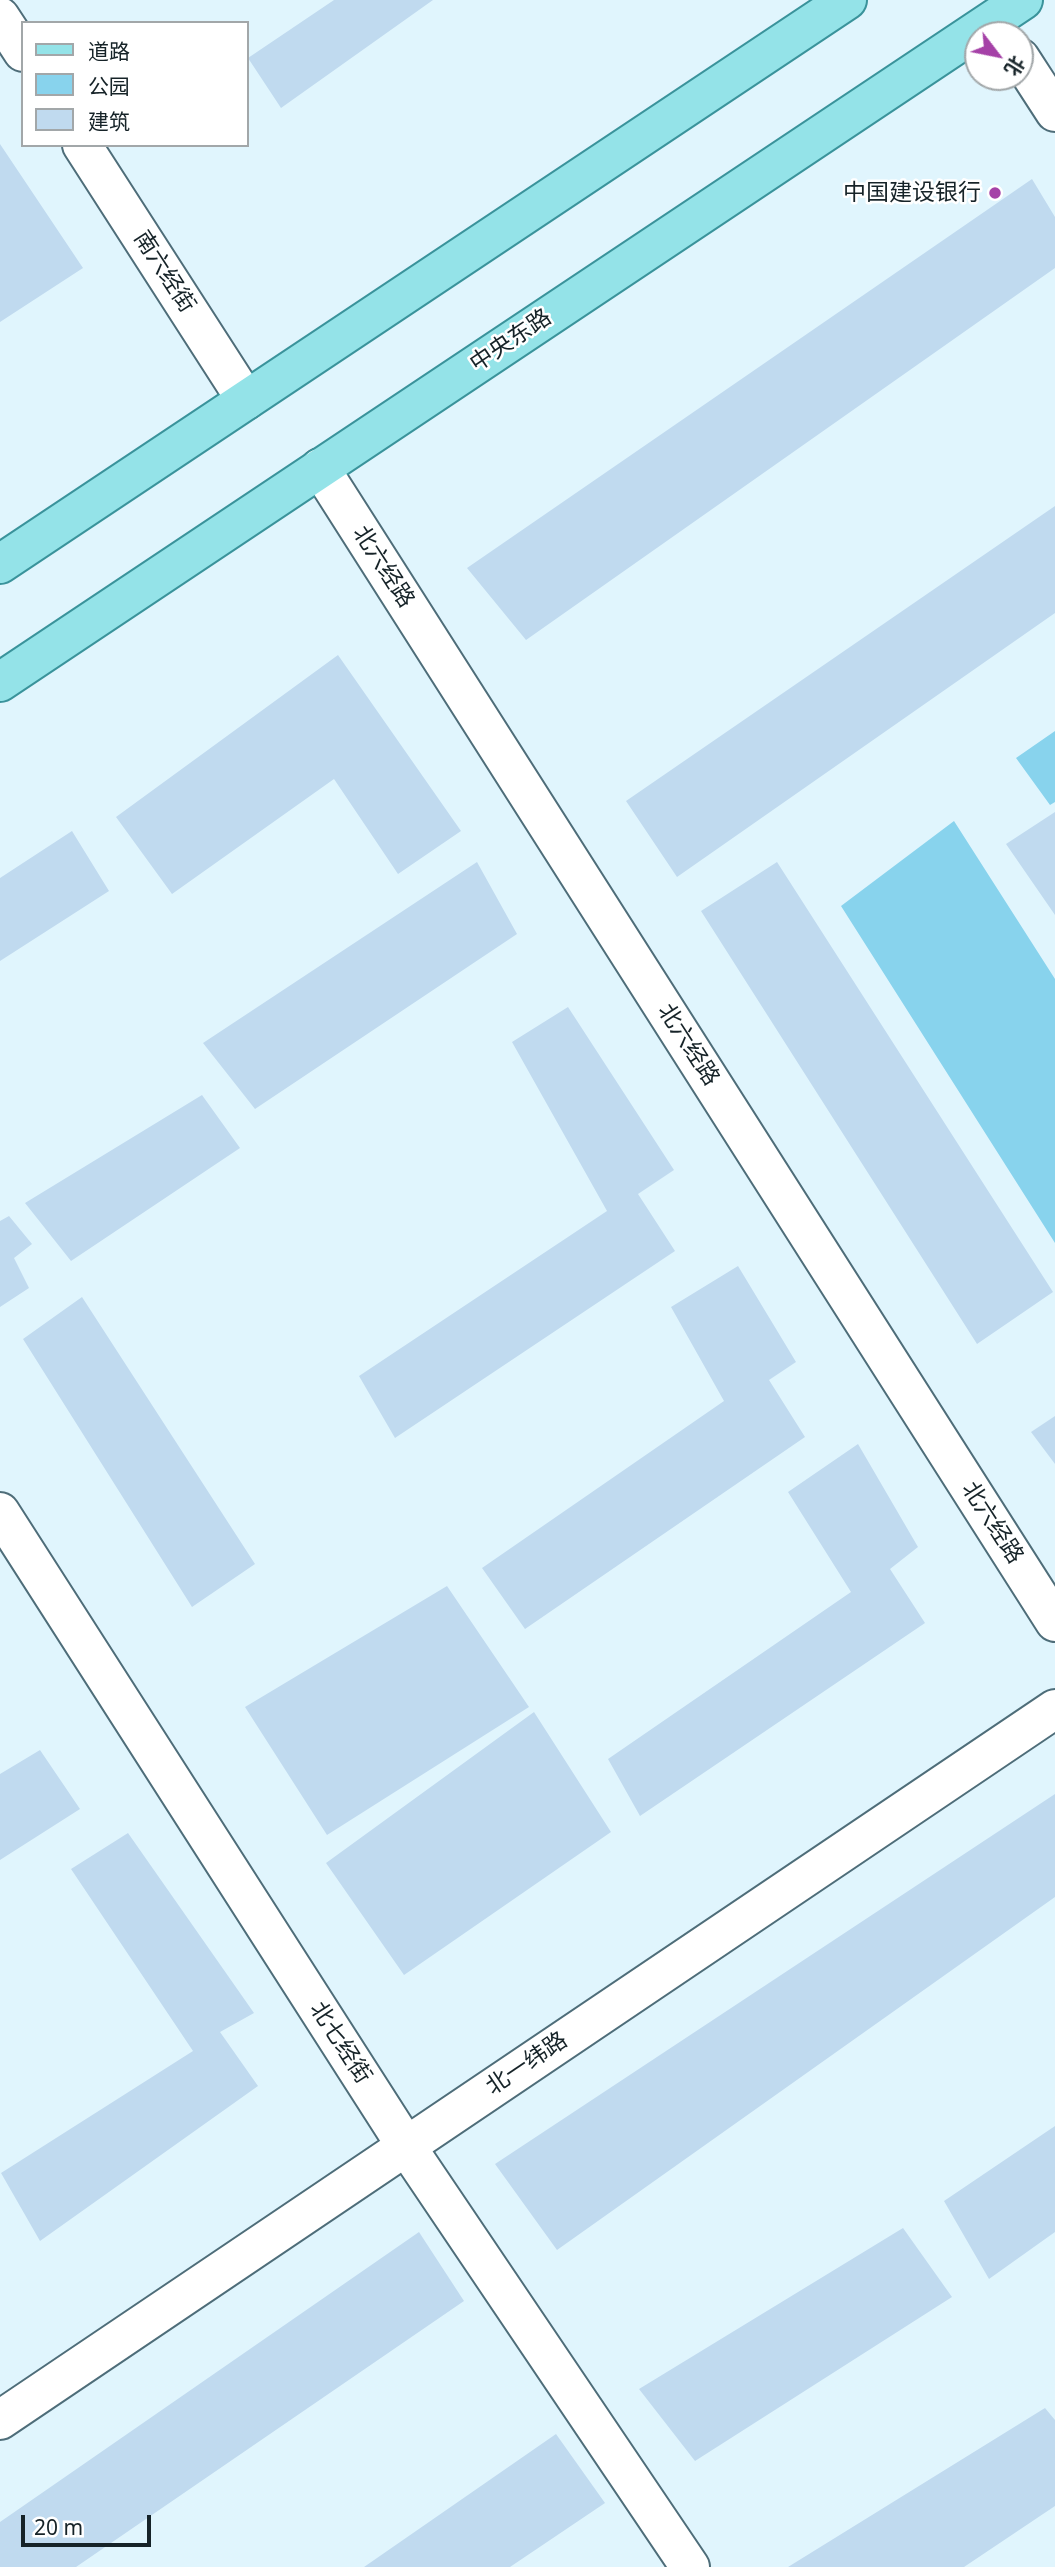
<!DOCTYPE html>
<meta charset="utf-8">
<style>
body{margin:0}
#map{position:relative;width:1055px;height:2567px;overflow:hidden;background:#e0f5fd;font-family:"Noto Sans","Noto Sans SC",sans-serif}
canvas{display:block}
.legend{position:absolute;left:21px;top:21px;width:228px;height:126px;box-sizing:border-box;background:#fff;border:2px solid #a2a7a9;margin:0;padding:9px 12px;list-style:none;font-size:21px;color:#162328}
.legend li{display:flex;align-items:center;gap:14px;height:35px}
.legend b{width:35px;border:2px solid #a2a7a9}
.north{position:absolute;left:964px;top:21px;width:70px;height:70px;box-sizing:border-box;background:#fff;border:2px solid #a2a7a9;border-radius:50%;rotate:122deg;font-size:19px;font-weight:700;line-height:28px;text-align:center;color:#162328}
.north::after{content:'';display:block;margin:auto;width:24px;height:32px;background:#a541a7;clip-path:polygon(50% 0,100% 100%,50% 72%,0 100%)}
.scale{position:absolute;left:21px;top:2515px;width:130px;height:32px;box-sizing:border-box;border:4px solid #162328;border-top:0;padding-left:9px;font-size:21px;line-height:24px;white-space:nowrap;color:#162328;-webkit-text-stroke:5px #fff;paint-order:stroke}
</style>
<div id="map">
<canvas width="1055" height="2567"></canvas>
<ul class="legend">
<li><b style="height:9px;background:#94e3e8"></b>道路</li>
<li><b style="height:19px;background:#88d3ed"></b>公园</li>
<li><b style="height:19px;background:#c0daef"></b>建筑</li>
</ul>
<div class="north">北</div>
<div class="scale">20 m</div>
</div>
<script>
const ctx = document.querySelector('canvas').getContext('2d');
ctx.lineJoin = 'round';
function fill(path, color) {
  ctx.fillStyle = color;
  ctx.fill(path, 'evenodd');
}
function poly(rows) {
  const path = new Path2D();
  for (const r of rows) {
    path.moveTo(r[0], r[1]);
    for (let i = 2; i < r.length; i += 2) path.lineTo(r[i], r[i + 1]);
  }
  return path;
}
function strokePath(path, color, width, dash) {
  ctx.strokeStyle = color;
  ctx.lineWidth = width;
  ctx.lineCap = dash ? 'butt' : 'round';
  ctx.setLineDash(dash || []);
  ctx.stroke(path);
}
function write(font, color, halo, rows, align = 'center') {
  ctx.font = font + ' "Noto Sans","Noto Sans SC",sans-serif';
  ctx.lineWidth = 5;
  ctx.setLineDash([]);
  ctx.textBaseline = 'middle';
  ctx.strokeStyle = halo;
  ctx.fillStyle = color;
  for (const [text, x, y, turn = 0] of rows) {
    ctx.save();
    ctx.translate(x, y);
    ctx.rotate((+turn || 0) * Math.PI / 180);
    ctx.textAlign = isNaN(turn) ? turn : align;
    if (halo) ctx.strokeText(text, 0, 0);
    ctx.fillText(text, 0, 0);
    ctx.restore();
  }
}
const green = poly([
 [1055,731,1055,802,1050,805,1016,758],
 [954,821,1055,979,1055,1243,841,906]
]);
const building = poly([
 [334,0,433,0,281,108,248,58],
 [0,144,83,268,0,322],
 [1032,179,1055,217,1055,268,526,640,467,568],
 [1055,506,1055,613,677,877,626,801],
 [338,655,461,831,398,874,334,779,172,894,116,817],
 [1055,812,1055,915,1006,844],
 [72,831,109,891,0,961,0,878],
 [477,862,517,934,255,1109,203,1043],
 [777,862,1053,1292,977,1344,701,911],
 [568,1007,674,1170,638,1194,675,1251,395,1438,359,1376,607,1211,512,1042],
 [202,1095,240,1148,71,1261,25,1203],
 [9,1216,32,1244,14,1258,29,1288,0,1307,0,1221],
 [738,1266,796,1362,769,1380,805,1437,525,1629,482,1568,724,1401,671,1307],
 [82,1297,255,1564,192,1607,23,1339],
 [1055,1416,1055,1464,1031,1432],
 [858,1444,918,1547,890,1569,925,1623,640,1816,608,1759,851,1592,788,1492],
 [447,1586,529,1707,327,1835,245,1707],
 [534,1712,611,1832,404,1975,326,1863],
 [40,1750,80,1809,0,1860,0,1774],
 [1055,1794,1055,1897,557,2250,495,2164],
 [128,1833,254,2013,220,2032,258,2086,40,2241,1,2173,193,2051,71,1869],
 [1055,2126,1055,2232,989,2279,944,2201],
 [903,2228,952,2297,695,2461,639,2389],
 [419,2232,464,2301,76,2567,0,2567,0,2522],
 [1045,2408,1055,2420,1055,2506,964,2567,788,2567],
 [556,2434,605,2503,510,2567,364,2567]
]);
const minor = poly([
 [0,17,23,52],
 [1020,58,1055,112],
 [82,145,246,400],
 [320,468,1055,1622],
 [0,1512,406,2146,690,2567],
 [0,2420,1055,1709]
]);
const major = poly([
 [0,564,847,0],
 [0,682,1023,0]
]);
const markers = [
 [995,193,7,"#a541a7"]
];
const poiNames = [
 ["中国建设银行",981,193]
];
const streetNames = [
 ["南六经街",164,272,57],
 ["中央东路",511,341,-34],
 ["北六经路",383,567,57],
 ["北六经路",688,1045,57],
 ["北六经路",992,1523,57],
 ["北七经街",340,2043,57],
 ["北一纬路",527,2064,-34]
];
fill(green, '#88d3ed');
fill(building, '#c0daef');
strokePath(minor, '#4e6d79', 42);
strokePath(major, '#3a939b', 42);
strokePath(minor, '#fff', 38);
strokePath(major, '#94e3e8', 38);
for (const [x, y, r, color] of markers) {
  const dot = new Path2D();
  dot.arc(x, y, r, 0, 2 * Math.PI);
  ctx.fillStyle = color;
  ctx.fill(dot);
  strokePath(dot, '#fff', 2.5);
}
write('23px', '#162328', '#fff', poiNames, 'right');
write('23px', '#162328', '#fff', streetNames);
</script>
